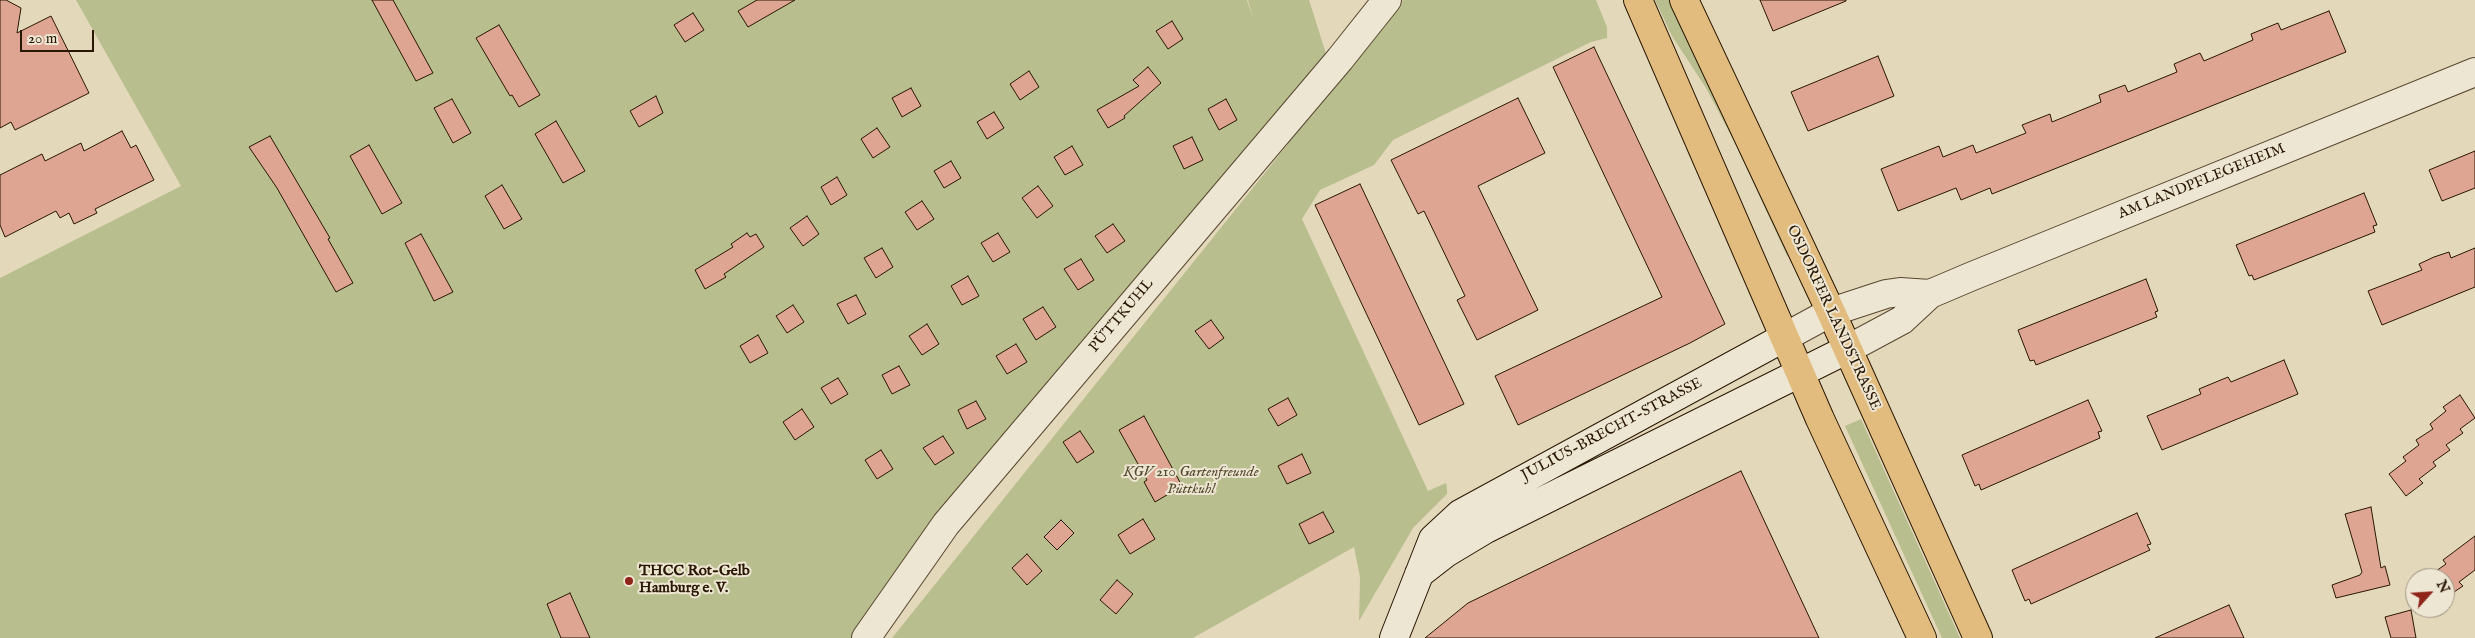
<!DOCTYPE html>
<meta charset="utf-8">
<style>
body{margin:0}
#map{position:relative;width:2475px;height:638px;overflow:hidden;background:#e4d8bb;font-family:"IM FELL English",serif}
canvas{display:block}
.north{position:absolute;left:2405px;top:568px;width:50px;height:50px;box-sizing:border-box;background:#ede6d3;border:1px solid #9f937f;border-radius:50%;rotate:64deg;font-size:14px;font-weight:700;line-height:20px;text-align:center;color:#291702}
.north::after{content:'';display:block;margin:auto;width:18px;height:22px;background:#8f2418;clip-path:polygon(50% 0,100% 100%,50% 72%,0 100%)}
.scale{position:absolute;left:20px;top:30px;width:74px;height:22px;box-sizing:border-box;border:2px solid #291702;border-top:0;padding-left:6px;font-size:15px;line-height:18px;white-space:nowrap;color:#291702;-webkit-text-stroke:4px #ede6d3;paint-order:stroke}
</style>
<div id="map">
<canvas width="2475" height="638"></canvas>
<div class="north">N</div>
<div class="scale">20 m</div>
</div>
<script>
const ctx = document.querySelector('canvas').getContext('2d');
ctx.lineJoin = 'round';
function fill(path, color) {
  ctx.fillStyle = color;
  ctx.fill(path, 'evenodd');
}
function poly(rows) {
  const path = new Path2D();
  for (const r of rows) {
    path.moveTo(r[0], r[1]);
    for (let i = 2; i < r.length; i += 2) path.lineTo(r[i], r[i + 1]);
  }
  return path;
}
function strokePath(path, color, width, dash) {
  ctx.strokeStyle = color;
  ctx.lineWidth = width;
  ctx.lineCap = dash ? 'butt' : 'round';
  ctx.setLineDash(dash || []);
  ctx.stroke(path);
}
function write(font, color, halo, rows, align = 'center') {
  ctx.font = font + ' "IM FELL English",serif';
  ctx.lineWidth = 4;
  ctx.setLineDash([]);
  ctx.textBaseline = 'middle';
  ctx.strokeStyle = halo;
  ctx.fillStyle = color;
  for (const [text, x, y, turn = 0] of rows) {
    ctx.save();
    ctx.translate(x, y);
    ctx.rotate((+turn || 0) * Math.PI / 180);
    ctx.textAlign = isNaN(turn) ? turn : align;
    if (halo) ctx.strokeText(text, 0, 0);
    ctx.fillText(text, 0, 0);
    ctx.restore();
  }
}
const green = poly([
 [76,0,1247,0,1253,19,1248,0,1309,0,1335,82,1403,0,1596,0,1607,27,1607,38,1591,42,1393,140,1374,165,1320,190,1302,219,1428,491,1446,483,1447,488,1447,494,1413,528,1359,621,1360,577,1354,547,1193,638,892,638,1288,144,1283,125,863,638,0,638,0,278,181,186],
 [1655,0,1670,0,1791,253,1787,256,1735,143,1706,88,1672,36],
 [1861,419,1960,638,1942,638,1845,426]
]);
const building = poly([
 [0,0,6,0,21,8,17,33,51,16,89,93,15,130,11,122,0,128,0,0],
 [372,0,393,0,433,73,416,81,372,0],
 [757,0,795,0,748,27,738,11,757,0],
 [1760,0,1846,0,1846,1,1773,31,1760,0],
 [2329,11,2346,52,1992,194,1990,188,1961,200,1956,188,1898,211,1881,169,1939,146,1943,157,1973,145,1976,153,2026,133,2022,125,2050,114,2052,122,2101,102,2099,95,2125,85,2128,92,2177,72,2174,64,2200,53,2204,61,2253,40,2251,34,2278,23,2281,30,2329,11],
 [693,13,704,30,685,42,674,25,693,13],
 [1172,21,1183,39,1168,49,1156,31,1172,21],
 [499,25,540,95,519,107,512,95,510,96,476,38,499,25],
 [1594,47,1725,324,1690,343,1518,425,1495,376,1662,297,1553,67,1594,47],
 [1878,56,1894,96,1808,131,1791,92,1878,56],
 [1148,67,1161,83,1124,116,1125,118,1108,128,1097,110,1139,86,1133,80,1148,67],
 [1029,71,1039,87,1020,100,1010,84,1029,71],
 [911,88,921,106,902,117,892,98,911,88],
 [656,96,663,113,639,127,630,111,656,96],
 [1518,98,1545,153,1478,186,1538,310,1477,340,1457,300,1465,296,1424,211,1418,214,1391,160,1518,98],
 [452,99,471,133,453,143,434,108,452,99],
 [1226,99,1237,120,1219,130,1208,109,1226,99],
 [994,112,1004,128,987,139,977,122,994,112],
 [556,121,585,171,563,183,535,134,556,121],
 [877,128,890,147,873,158,861,139,877,128],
 [122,131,131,148,136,145,154,180,95,209,97,213,74,224,69,213,60,218,56,211,5,237,0,225,0,175,42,154,45,161,81,143,84,151,122,131],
 [270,136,330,238,328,239,353,283,336,292,277,188,249,147,270,136],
 [1192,137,1203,160,1184,169,1173,146,1192,137],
 [369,145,402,203,382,214,350,156,369,145],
 [1072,146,1083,165,1065,175,1054,157,1072,146],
 [2475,151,2475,188,2442,201,2429,170,2475,151],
 [951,161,961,178,944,188,934,171,951,161],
 [837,177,847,195,831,205,821,187,837,177],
 [1360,184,1464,404,1419,425,1315,205,1360,184],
 [502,185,522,219,504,229,485,196,502,185],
 [1038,186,1053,206,1037,218,1022,198,1038,186],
 [2364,193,2377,225,2373,226,2375,232,2254,280,2252,275,2249,276,2236,245,2364,193],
 [922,201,934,219,917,230,905,212,922,201],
 [807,216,819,234,803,246,790,228,807,216],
 [1113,224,1125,241,1107,253,1095,236,1113,224],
 [747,233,750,237,756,234,764,247,724,274,726,277,705,289,695,270,733,247,731,244,747,233],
 [998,233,1010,252,993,262,981,243,998,233],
 [421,234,453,292,434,301,405,243,421,234],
 [882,248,893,267,876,278,864,258,882,248],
 [2475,248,2475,287,2382,325,2368,291,2422,270,2419,264,2434,257,2449,252,2451,258,2475,248],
 [1081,259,1094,280,1078,290,1064,269,1081,259],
 [968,276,979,296,962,305,951,286,968,276],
 [2146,279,2158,311,2155,312,2157,317,2036,365,2034,360,2030,361,2018,330,2146,279],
 [856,295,866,314,848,324,837,304,856,295],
 [793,305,804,322,787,333,776,316,793,305],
 [1043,307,1056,327,1036,340,1023,319,1043,307],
 [1211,320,1224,338,1209,349,1195,331,1211,320],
 [927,324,939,344,922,355,909,336,927,324],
 [758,335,768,353,750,363,740,346,758,335],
 [1016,344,1027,362,1007,374,996,356,1016,344],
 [2284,360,2298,394,2162,450,2147,416,2201,394,2199,389,2228,377,2231,382,2284,360],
 [899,366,910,385,892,394,882,375,899,366],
 [838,378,848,394,831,404,821,388,838,378],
 [2460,395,2475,418,2460,429,2463,433,2446,445,2450,450,2433,462,2436,466,2419,479,2423,483,2406,496,2389,474,2406,461,2403,457,2419,445,2416,440,2433,429,2430,424,2446,411,2443,407,2460,395],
 [1288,398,1297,415,1278,426,1268,409,1288,398],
 [2088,400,2102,431,2098,432,2100,438,1981,490,1979,484,1975,486,1962,455,2088,400],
 [976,401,986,419,967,429,958,410,976,401],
 [802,409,814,427,795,440,783,422,802,409],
 [1144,416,1182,486,1155,502,1144,482,1147,480,1119,430,1144,416],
 [1080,431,1094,452,1077,463,1063,442,1080,431],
 [943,436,954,453,935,465,923,448,943,436],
 [881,450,893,469,877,479,865,460,881,450],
 [1302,454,1311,473,1287,484,1278,466,1302,454],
 [1741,471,1819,638,1425,638,1468,603,1741,471],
 [2371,507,2381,568,2385,566,2390,585,2336,598,2332,585,2360,575,2362,572,2345,514,2371,507],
 [1323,512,1334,532,1309,544,1299,524,1323,512],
 [2137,513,2151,544,2147,545,2150,550,2031,604,2029,599,2025,601,2012,570,2137,513],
 [1143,519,1155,539,1130,554,1118,535,1143,519],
 [1061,520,1074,533,1057,550,1044,537,1061,520],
 [2475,536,2475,570,2459,582,2463,586,2445,598,2445,578,2429,576,2446,564,2443,560,2475,536],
 [1027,554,1042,571,1027,585,1012,568,1027,554],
 [1117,580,1133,594,1116,614,1100,600,1117,580],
 [570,593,590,638,561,638,547,604,570,593],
 [2229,605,2244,638,2155,638,2229,605],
 [2411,610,2416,638,2391,638,2385,617,2411,610]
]);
const street = poly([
 [1785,337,1831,312,1886,294,1900,292,1930,294],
 [1848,349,1902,320,1930,294,1970,277,2475,72],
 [866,638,946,524,1340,59,1387,0]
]);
const secondary = poly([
 [1419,574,1446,553,1486,529,1848,349],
 [1394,638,1433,539,1460,514,1785,337]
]);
const primary = poly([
 [1638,0,1820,419,1922,638],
 [1684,0,1831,312,1978,638]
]);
const markers = [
 [629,581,5,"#8f2418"]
];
const streetNames = [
 ["AM LANDPFLEGEHEIM",2202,182,-22],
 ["PÜTTKUHL",1122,316,-50],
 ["OSDORFER LANDSTRASSE",1833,318,65],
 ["JULIUS-BRECHT-STRASSE",1612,430,-28]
];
const parkNames = [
 ["KGV 210 Gartenfreunde",1191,473],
 ["Püttkuhl",1191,490]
];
const poiNames = [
 ["THCC Rot-Gelb",639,572],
 ["Hamburg e. V.",639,589]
];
fill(green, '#b8be8d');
fill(building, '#dea592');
strokePath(building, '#291702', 1);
strokePath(street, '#584730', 30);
strokePath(secondary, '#291702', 30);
strokePath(primary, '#291702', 30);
strokePath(street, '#ede6d3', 28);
strokePath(secondary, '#ede6d3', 28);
strokePath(primary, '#e2bc7e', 28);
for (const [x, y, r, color] of markers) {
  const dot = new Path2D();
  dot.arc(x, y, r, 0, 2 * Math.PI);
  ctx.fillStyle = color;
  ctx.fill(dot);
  strokePath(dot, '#ede6d3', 2);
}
write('15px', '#291702', '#ede6d3', streetNames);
write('italic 15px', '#54492c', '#ede6d3', parkNames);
write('bold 15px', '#291702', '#ede6d3', poiNames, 'left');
</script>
